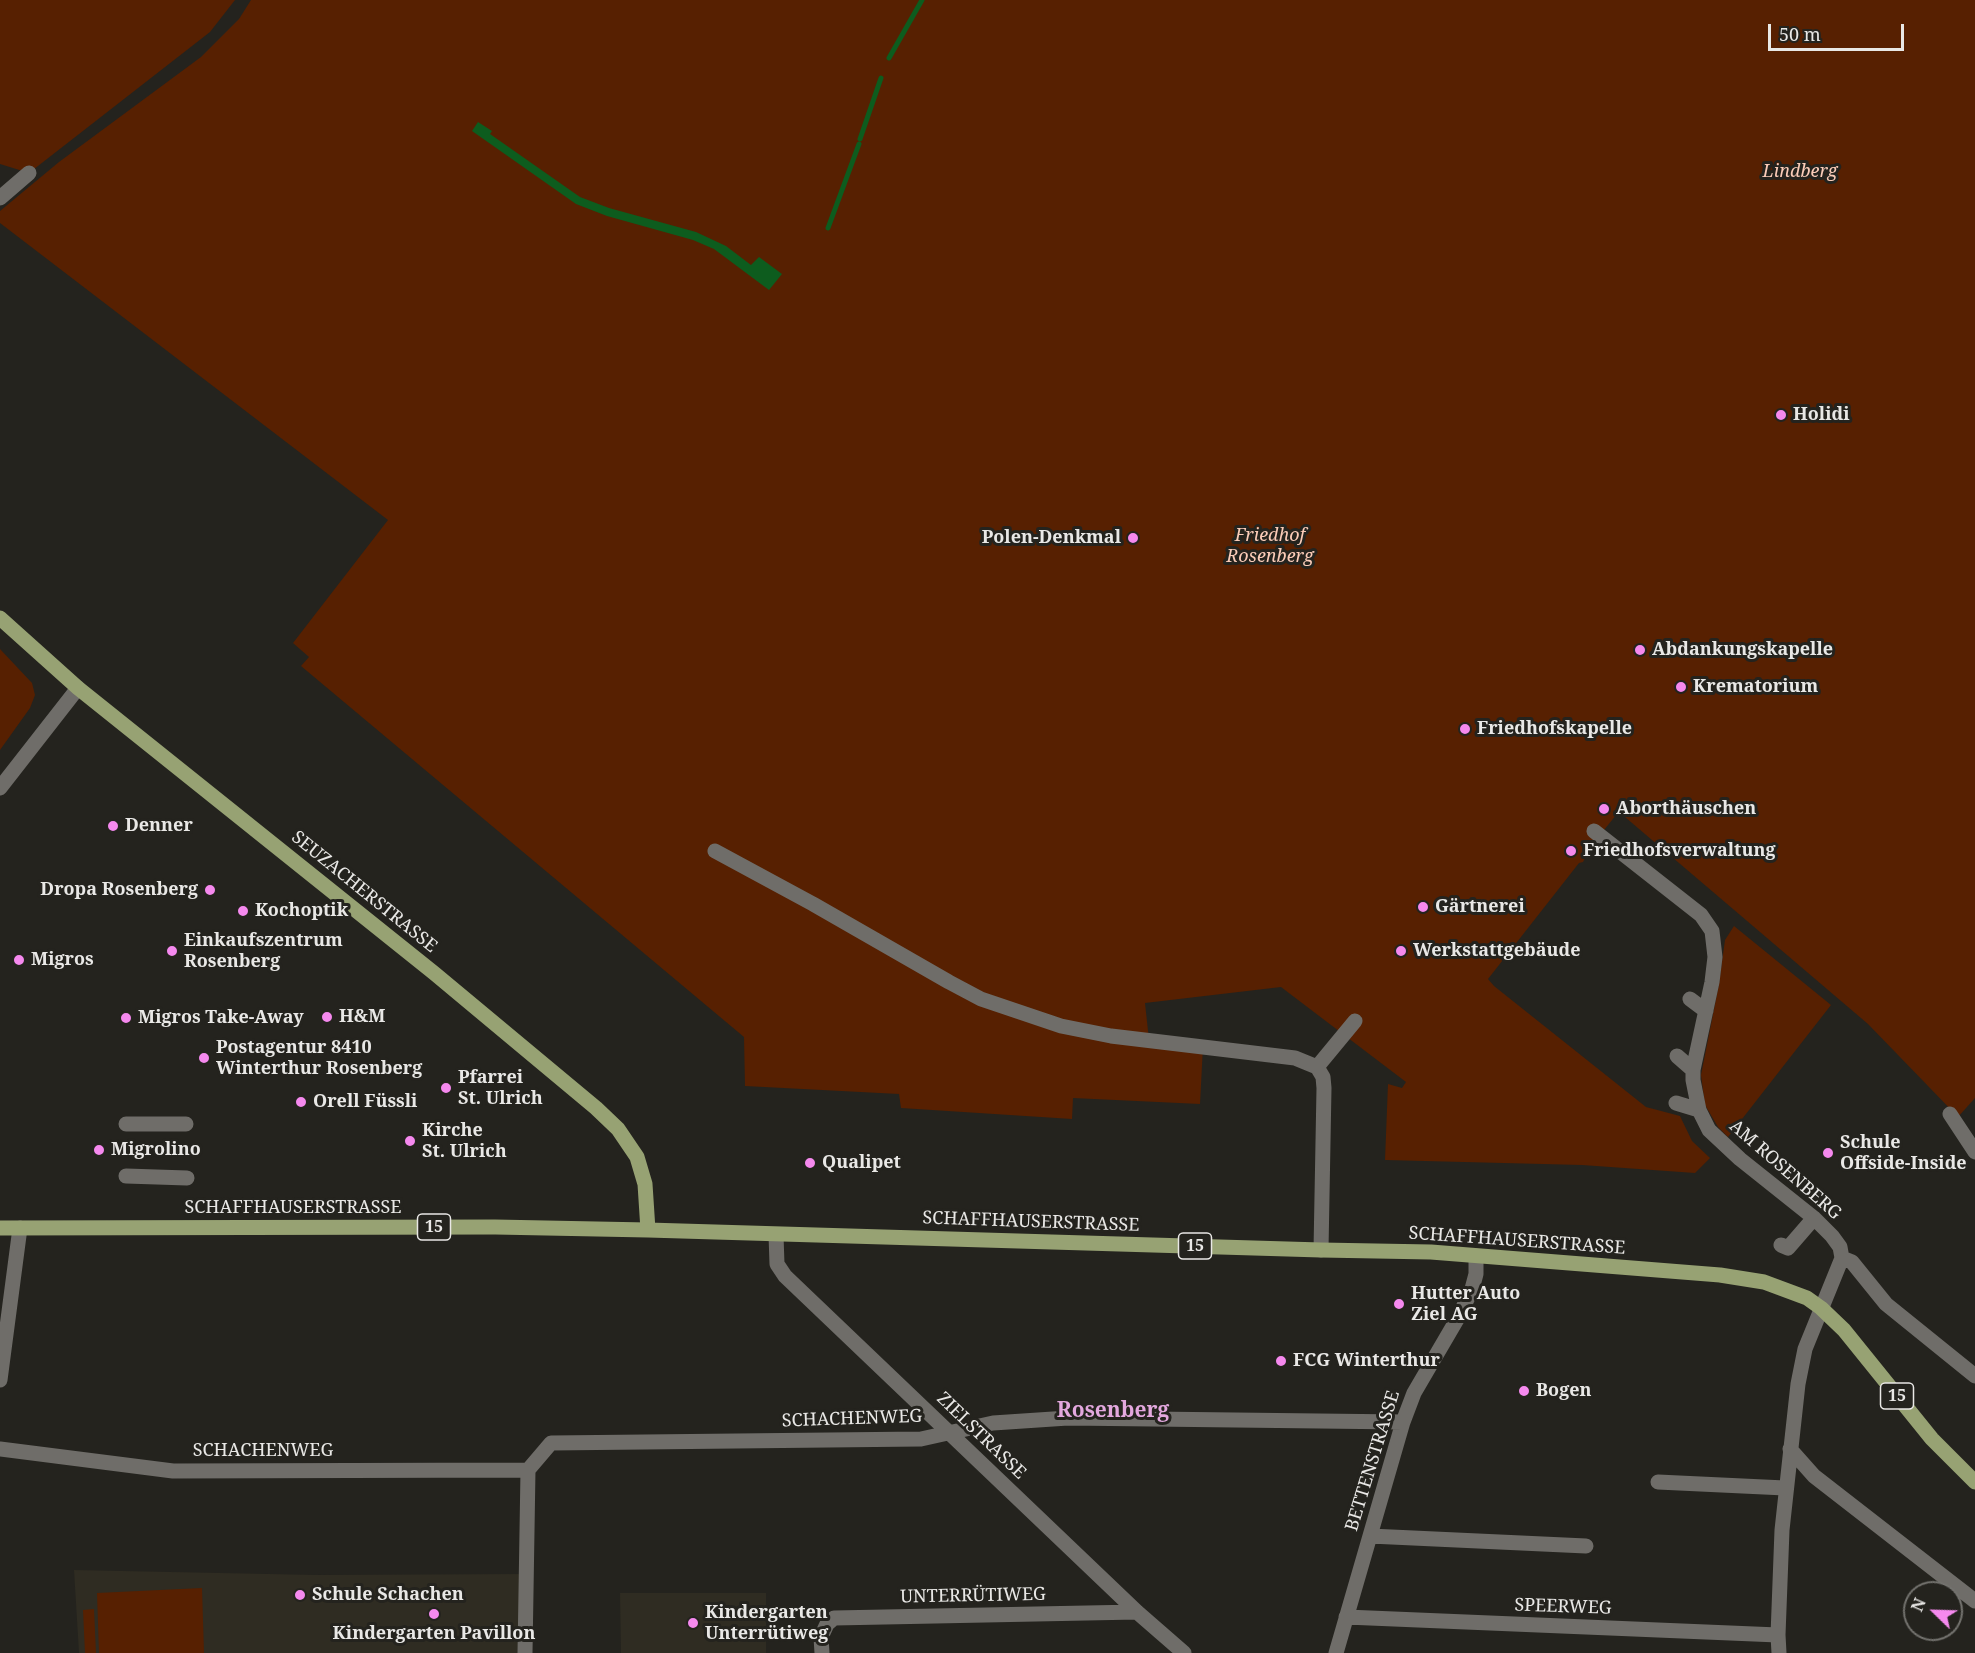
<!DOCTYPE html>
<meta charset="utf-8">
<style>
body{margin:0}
#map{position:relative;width:1975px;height:1653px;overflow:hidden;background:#24231e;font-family:"Noto Serif",serif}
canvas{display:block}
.north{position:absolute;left:1903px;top:1581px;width:60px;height:60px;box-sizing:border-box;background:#24231e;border:2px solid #73726e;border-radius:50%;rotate:293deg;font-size:16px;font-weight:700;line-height:24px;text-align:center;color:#e9e8e6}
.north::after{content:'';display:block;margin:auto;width:21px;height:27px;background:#f589ee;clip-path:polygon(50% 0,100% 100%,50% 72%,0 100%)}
.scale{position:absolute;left:1768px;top:24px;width:136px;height:27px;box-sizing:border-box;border:3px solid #e9e8e6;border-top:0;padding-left:8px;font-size:18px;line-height:21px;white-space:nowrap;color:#e9e8e6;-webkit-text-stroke:4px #24231e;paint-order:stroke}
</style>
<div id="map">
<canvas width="1975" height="1653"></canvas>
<div class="north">N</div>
<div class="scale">50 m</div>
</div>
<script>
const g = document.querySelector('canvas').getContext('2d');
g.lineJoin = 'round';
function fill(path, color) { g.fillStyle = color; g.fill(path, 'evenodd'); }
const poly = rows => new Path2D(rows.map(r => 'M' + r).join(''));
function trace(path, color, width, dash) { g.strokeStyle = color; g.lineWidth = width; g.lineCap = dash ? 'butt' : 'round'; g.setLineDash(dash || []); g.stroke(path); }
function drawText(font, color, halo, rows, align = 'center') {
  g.font = font + ' "Noto Serif",serif'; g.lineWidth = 6; g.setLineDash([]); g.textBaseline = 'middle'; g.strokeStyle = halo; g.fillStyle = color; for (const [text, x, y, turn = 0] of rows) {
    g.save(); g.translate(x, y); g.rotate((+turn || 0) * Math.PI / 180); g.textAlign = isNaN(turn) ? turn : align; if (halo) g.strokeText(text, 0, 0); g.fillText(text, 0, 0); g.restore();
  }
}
const built = poly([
 [74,1570,317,1575,526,1574,525,1653,79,1653],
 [620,1593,766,1593,766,1653,621,1653]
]);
const green = poly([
 [0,0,235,0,210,32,29,173,0,164],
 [251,0,1975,0,1975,1098,1958,1117,1868,1024,1625,817,1621,809,1591,846,1583,862,1579,863,1488,979,1494,986,1646,1107,1680,1116,1692,1141,1710,1158,1695,1173,1582,1165,1385,1160,1388,1084,1402,1088,1406,1082,1281,987,1145,1003,1149,1040,1203,1046,1200,1104,1073,1098,1072,1119,901,1108,899,1094,745,1086,744,1037,301,666,309,657,293,643,388,520,0,223,0,211,59,162,201,57,239,19],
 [0,649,32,683,35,695,30,708,0,750],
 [1734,926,1831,1005,1728,1137,1718,1127,1705,1105,1701,1075,1719,984,1725,940],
 [202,1588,204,1653,99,1653,97,1593],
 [94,1609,96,1653,85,1653,83,1610]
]);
const water = poly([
 [478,122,492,131,490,134,580,197,609,208,696,232,726,246,751,265,759,257,782,274,769,290,714,249,693,240,607,216,576,204,472,131]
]);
const stream = poly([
 [889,58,922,0],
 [860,139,881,78],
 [828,228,859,144]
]);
const minor = poly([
 [0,198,29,173],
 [0,788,78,688],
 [1594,831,1701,915,1712,931,1715,957,1712,982,1693,1070,1693,1080,1699,1110,1709,1130,1740,1159,1814,1218,1832,1236,1840,1247,1842,1258,1805,1349,1798,1384,1782,1530,1778,1635,1779,1653],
 [715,851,813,904,949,982,981,999,1061,1026,1111,1036,1295,1058,1317,1067,1323,1077,1324,1088,1321,1250],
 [1690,999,1706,1011],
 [1677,1056,1693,1070],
 [1317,1067,1355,1021],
 [1676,1103,1699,1110],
 [1950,1114,1975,1152],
 [126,1124,186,1124],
 [126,1176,187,1178],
 [776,1235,777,1264,785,1276,1137,1612,1184,1653],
 [1781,1245,1788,1248,1814,1218],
 [1842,1258,1852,1262,1886,1304,1975,1376],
 [0,1380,20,1228],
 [0,1449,173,1471,528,1470,551,1443,921,1439,993,1423,1068,1418,1403,1422],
 [1790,1449,1814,1476,1975,1601],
 [1658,1482,1785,1488],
 [1370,1536,1586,1546],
 [1346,1617,1778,1635],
 [525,1653,528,1470],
 [822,1653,821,1637,827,1624,834,1618,1137,1612],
 [1336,1653,1403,1422,1414,1393,1459,1316,1472,1289,1476,1274,1476,1256]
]);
const major = poly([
 [0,618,78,688,434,973,596,1108,618,1129,637,1157,645,1184,648,1230],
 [0,1228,495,1227,648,1230,1321,1250,1431,1252,1720,1275,1764,1282,1807,1298,1821,1308,1844,1330,1932,1439,1975,1482]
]);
const markers = [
 [1781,415,6,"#f589ee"],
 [1133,538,6,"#f589ee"],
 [1640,650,6,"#f589ee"],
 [1681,687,6,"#f589ee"],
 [1465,729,6,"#f589ee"],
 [1604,809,6,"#f589ee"],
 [113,826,6,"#f589ee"],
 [1571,851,6,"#f589ee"],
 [210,890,6,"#f589ee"],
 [1423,907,6,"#f589ee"],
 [243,911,6,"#f589ee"],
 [172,951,6,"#f589ee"],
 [1401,951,6,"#f589ee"],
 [19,960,6,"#f589ee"],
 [327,1017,6,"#f589ee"],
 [126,1018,6,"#f589ee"],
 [204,1058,6,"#f589ee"],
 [446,1088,6,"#f589ee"],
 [301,1102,6,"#f589ee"],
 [410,1141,6,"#f589ee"],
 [99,1150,6,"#f589ee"],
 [1828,1153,6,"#f589ee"],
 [810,1163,6,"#f589ee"],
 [1399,1304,6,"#f589ee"],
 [1281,1361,6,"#f589ee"],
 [1524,1391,6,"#f589ee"],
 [300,1595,6,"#f589ee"],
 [434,1614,6,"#f589ee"],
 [693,1623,6,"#f589ee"]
];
const shields = [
 [434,1227,33],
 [1195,1246,33],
 [1897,1396,33]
];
const shieldNames = [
 ["15",434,1227],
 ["15",1195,1246],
 ["15",1897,1396]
];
const parkNames = [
 ["Lindberg",1800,172],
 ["Friedhof",1270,536],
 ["Rosenberg",1270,557]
];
const poiNames = [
 ["Holidi",1793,415],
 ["Polen-Denkmal",1121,538,"right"],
 ["Abdankungskapelle",1652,650],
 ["Krematorium",1693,687],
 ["Friedhofskapelle",1477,729],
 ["Aborthäuschen",1616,809],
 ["Denner",125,826],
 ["Friedhofsverwaltung",1583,851],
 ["Dropa Rosenberg",198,890,"right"],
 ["Gärtnerei",1435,907],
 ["Kochoptik",255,911],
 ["Einkaufszentrum",184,941],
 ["Rosenberg",184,962],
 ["Werkstattgebäude",1413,951],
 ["Migros",31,960],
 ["H&M",339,1017],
 ["Migros Take-Away",138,1018],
 ["Postagentur 8410",216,1048],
 ["Winterthur Rosenberg",216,1069],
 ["Pfarrei",458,1078],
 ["St. Ulrich",458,1099],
 ["Orell Füssli",313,1102],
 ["Kirche",422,1131],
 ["St. Ulrich",422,1152],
 ["Schule",1840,1143],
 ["Offside-Inside",1840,1164],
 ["Migrolino",111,1150],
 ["Qualipet",822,1163],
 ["Hutter Auto",1411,1294],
 ["Ziel AG",1411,1315],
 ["FCG Winterthur",1293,1361],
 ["Bogen",1536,1391],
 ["Schule Schachen",312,1595],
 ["Kindergarten",705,1613],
 ["Unterrütiweg",705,1634],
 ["Kindergarten Pavillon",434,1634,"center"]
];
const streetNames = [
 ["SEUZACHERSTRASSE",364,892,39],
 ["AM ROSENBERG",1785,1170,41],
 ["SCHAFFHAUSERSTRASSE",293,1208],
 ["SCHAFFHAUSERSTRASSE",1031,1222,2],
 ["SCHAFFHAUSERSTRASSE",1517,1241,4],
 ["SCHACHENWEG",852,1419,-2],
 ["ZIELSTRASSE",981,1436,44],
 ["SCHACHENWEG",263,1451],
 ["BETTENSTRASSE",1373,1461,-73],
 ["UNTERRÜTIWEG",973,1596,-1],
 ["SPEERWEG",1563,1607,2]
];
const quarterNames = [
 ["Rosenberg",1113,1411]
];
fill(built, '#2f2c22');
fill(green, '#572001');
fill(water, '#0d5c1e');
trace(stream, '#0d5c1e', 5);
trace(minor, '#6f6d69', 15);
trace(major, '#97a273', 15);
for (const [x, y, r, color] of markers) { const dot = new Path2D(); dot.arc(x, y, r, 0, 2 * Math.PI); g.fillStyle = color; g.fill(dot); trace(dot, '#24231e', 2); }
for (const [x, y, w] of shields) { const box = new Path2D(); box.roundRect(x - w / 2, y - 13, w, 26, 4.5); g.fillStyle = '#24231e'; g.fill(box); trace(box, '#e9e8e6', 1.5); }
drawText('bold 16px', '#e9e8e6', null, shieldNames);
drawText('italic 18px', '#fbccb8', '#24231e', parkNames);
drawText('bold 18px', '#e9e8e6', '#24231e', poiNames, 'left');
drawText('18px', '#e9e8e6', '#24231e', streetNames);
drawText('bold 21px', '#e3a8de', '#24231e', quarterNames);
</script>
